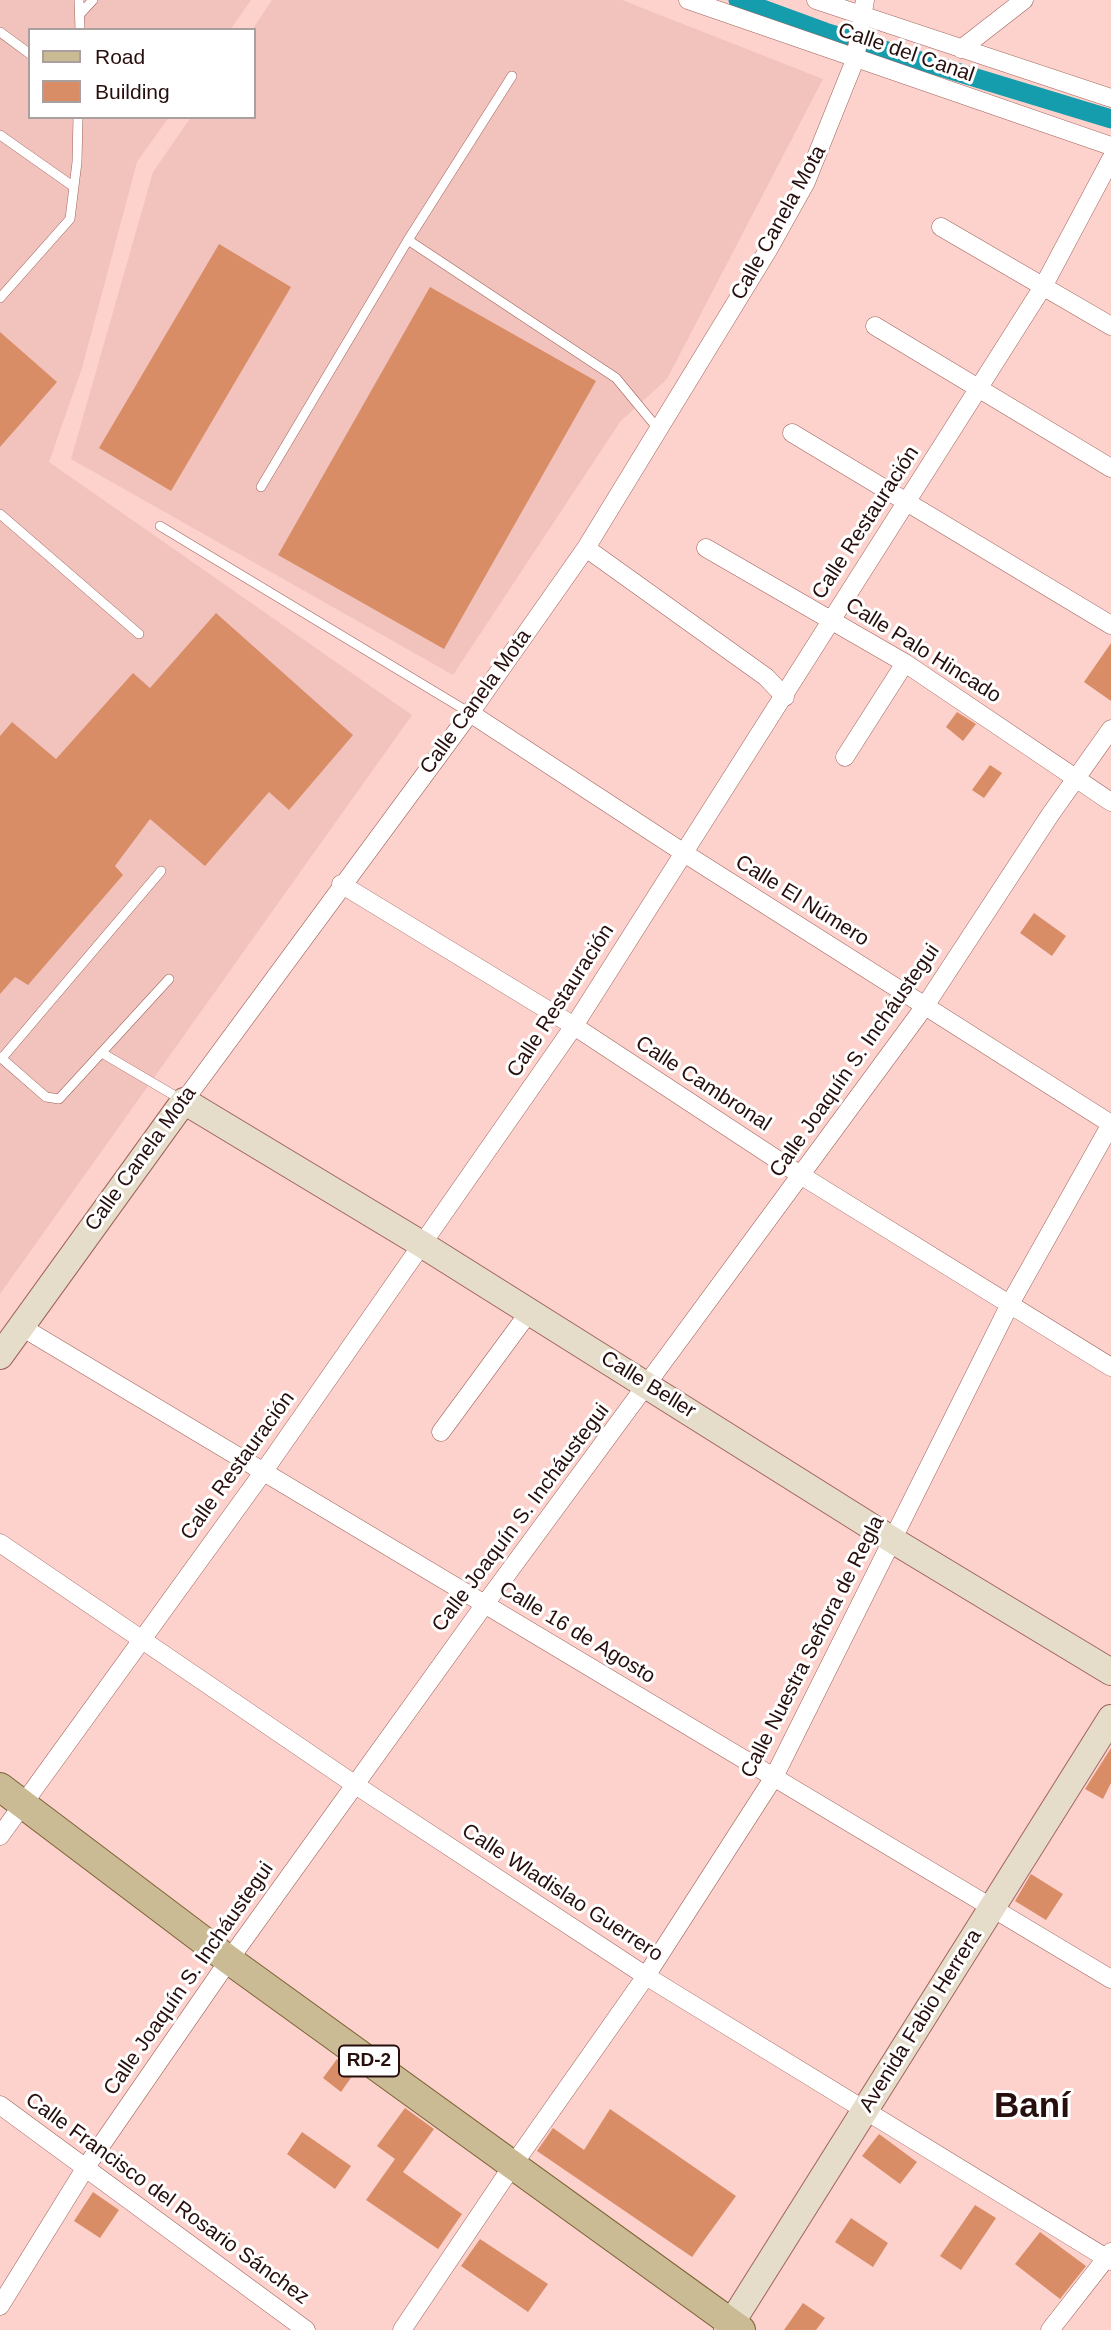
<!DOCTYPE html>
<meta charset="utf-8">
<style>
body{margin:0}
#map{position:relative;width:1111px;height:2330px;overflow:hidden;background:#fdd2cc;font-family:Arial,sans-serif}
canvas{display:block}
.legend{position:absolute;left:28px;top:28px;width:228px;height:91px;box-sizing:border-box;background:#fff;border:2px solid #a99f9e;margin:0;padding:9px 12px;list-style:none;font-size:21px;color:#270f0d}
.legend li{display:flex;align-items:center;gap:14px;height:35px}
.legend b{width:35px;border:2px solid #a99f9e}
</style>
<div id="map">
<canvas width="1111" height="2330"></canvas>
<ul class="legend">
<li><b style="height:9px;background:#cbbb94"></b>Road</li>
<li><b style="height:19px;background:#d88d67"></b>Building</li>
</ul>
</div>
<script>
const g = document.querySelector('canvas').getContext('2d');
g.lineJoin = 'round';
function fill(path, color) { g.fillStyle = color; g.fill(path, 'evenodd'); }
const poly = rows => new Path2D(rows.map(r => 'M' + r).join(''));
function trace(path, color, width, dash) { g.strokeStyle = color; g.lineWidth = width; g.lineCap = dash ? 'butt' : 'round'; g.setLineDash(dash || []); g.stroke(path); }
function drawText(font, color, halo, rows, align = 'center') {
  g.font = font + ' Arial,sans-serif'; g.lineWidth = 6; g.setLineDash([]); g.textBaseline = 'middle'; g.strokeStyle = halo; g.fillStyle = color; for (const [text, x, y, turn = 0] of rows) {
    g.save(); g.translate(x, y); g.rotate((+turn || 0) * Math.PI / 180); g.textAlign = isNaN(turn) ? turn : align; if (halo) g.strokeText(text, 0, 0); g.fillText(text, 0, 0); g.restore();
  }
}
const built = poly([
 [0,0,251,0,230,30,30,30,30,117,169,117,137,162,82,368,49,462,412,715,0,1294],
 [272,0,622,0,823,79,667,379,620,422,453,675,71,459,153,172,191,117,254,117,252,30]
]);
const canal = poly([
 [738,0,825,32,1111,119]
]);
const building = poly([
 [219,244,291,287,171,491,99,448],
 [430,287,596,381,444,649,278,555],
 [0,332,57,382,0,447],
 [216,613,353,735,289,810,269,792,205,866,150,819,115,866,123,875,28,985,15,977,0,994,0,736,12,722,56,759,133,673,150,688],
 [1111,643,1111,701,1084,682],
 [957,712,976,724,963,741,946,727],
 [990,765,1002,773,984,798,972,790],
 [1034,913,1066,936,1052,956,1020,933],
 [1111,1748,1111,1783,1103,1799,1085,1789],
 [1031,1874,1063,1894,1046,1920,1015,1901],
 [337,2059,355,2072,341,2092,323,2078],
 [405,2108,434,2129,403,2172,462,2214,438,2249,366,2200,395,2159,377,2146],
 [610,2109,736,2196,692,2257,537,2151,553,2128,584,2150],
 [302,2132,351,2166,335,2189,287,2154],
 [879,2134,917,2162,900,2184,862,2156],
 [93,2192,119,2210,100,2238,74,2221],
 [975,2205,996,2218,961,2270,940,2256],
 [851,2218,888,2243,873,2267,835,2242],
 [1040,2232,1086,2266,1060,2299,1015,2264],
 [480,2239,548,2284,528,2312,461,2266],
 [803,2303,825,2318,816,2330,784,2330]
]);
const lane = poly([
 [79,0,80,30],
 [80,14,93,0],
 [0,32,30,54],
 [0,135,74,187],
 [408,240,616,378,659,430],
 [0,298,70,219,77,162,78,117],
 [261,487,408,240,512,76],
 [0,514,139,634],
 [160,526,470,713],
 [102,1053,182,1100],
 [0,1057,46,1097,59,1099,169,979],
 [2,1058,161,871]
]);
const street = poly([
 [688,0,1111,146],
 [816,0,1111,98],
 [961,49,1024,0],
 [941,227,1111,326],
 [875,326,1111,468],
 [792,433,1111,625],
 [586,548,766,677,785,697],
 [706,548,905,663,1111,802],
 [470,713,684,853,1111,1124],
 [845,757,905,663],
 [341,884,574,1026,802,1176,1111,1367],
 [184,1101,470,713,586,548,768,250,806,182,855,60,865,0],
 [20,1326,1111,1979],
 [441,1432,530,1311],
 [0,1543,354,1784,646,1976,1111,2261],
 [0,1836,264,1471,574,1026,1044,285,1111,159],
 [0,2105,306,2330],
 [0,2306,86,2167,229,1960,485,1604,925,1006,1050,815,1111,729],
 [402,2330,513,2165,646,1976,774,1777,1011,1302,1111,1124],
 [1050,2330,1111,2252]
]);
const secondary = poly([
 [0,1356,184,1101,423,1245,894,1541,1111,1672],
 [727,2330,1111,1718]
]);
const primary = poly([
 [0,1787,229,1960,741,2330]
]);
const shields = [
 [369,2061,60]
];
const shieldNames = [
 ["RD-2",369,2061]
];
const streetNames = [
 ["Calle del Canal",906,53,19],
 ["Calle Canela Mota",779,223,-61],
 ["Calle Restauración",866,523,-57],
 ["Calle Palo Hincado",923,651,32],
 ["Calle Canela Mota",476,702,-54],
 ["Calle El Número",802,901,32],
 ["Calle Restauración",561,1001,-57],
 ["Calle Joaquín S. Incháustegui",855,1061,-55],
 ["Calle Cambronal",703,1084,33],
 ["Calle Canela Mota",141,1159,-54],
 ["Calle Beller",648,1385,32],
 ["Calle Restauración",238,1466,-54],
 ["Calle Joaquín S. Incháustegui",521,1518,-53],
 ["Calle 16 de Agosto",577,1633,31],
 ["Calle Nuestra Señora de Regla",813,1647,-63],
 ["Calle Wladislao Guerrero",562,1893,33],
 ["Calle Joaquín S. Incháustegui",189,1979,-55],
 ["Avenida Fabio Herrera",921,2021,-58],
 ["Calle Francisco del Rosario Sánchez",167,2199,36]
];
const townNames = [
 ["Baní",1032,2107]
];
fill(built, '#f2c3bd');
trace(canal, '#169dad', 19);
fill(building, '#d88d67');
trace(lane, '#9f625a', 10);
trace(street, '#9f625a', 19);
trace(secondary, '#9f625a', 28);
trace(primary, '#7b6236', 30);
trace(lane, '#fff', 9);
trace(street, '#fff', 18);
trace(secondary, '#e5ddc9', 26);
trace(primary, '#cbbb94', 28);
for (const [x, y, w] of shields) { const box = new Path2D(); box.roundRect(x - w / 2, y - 15.5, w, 31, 5); g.fillStyle = '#fff'; g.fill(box); trace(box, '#270f0d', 2); }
drawText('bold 19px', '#270f0d', null, shieldNames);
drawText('21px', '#270f0d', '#fff', streetNames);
drawText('bold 35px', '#270f0d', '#fff', townNames);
</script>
